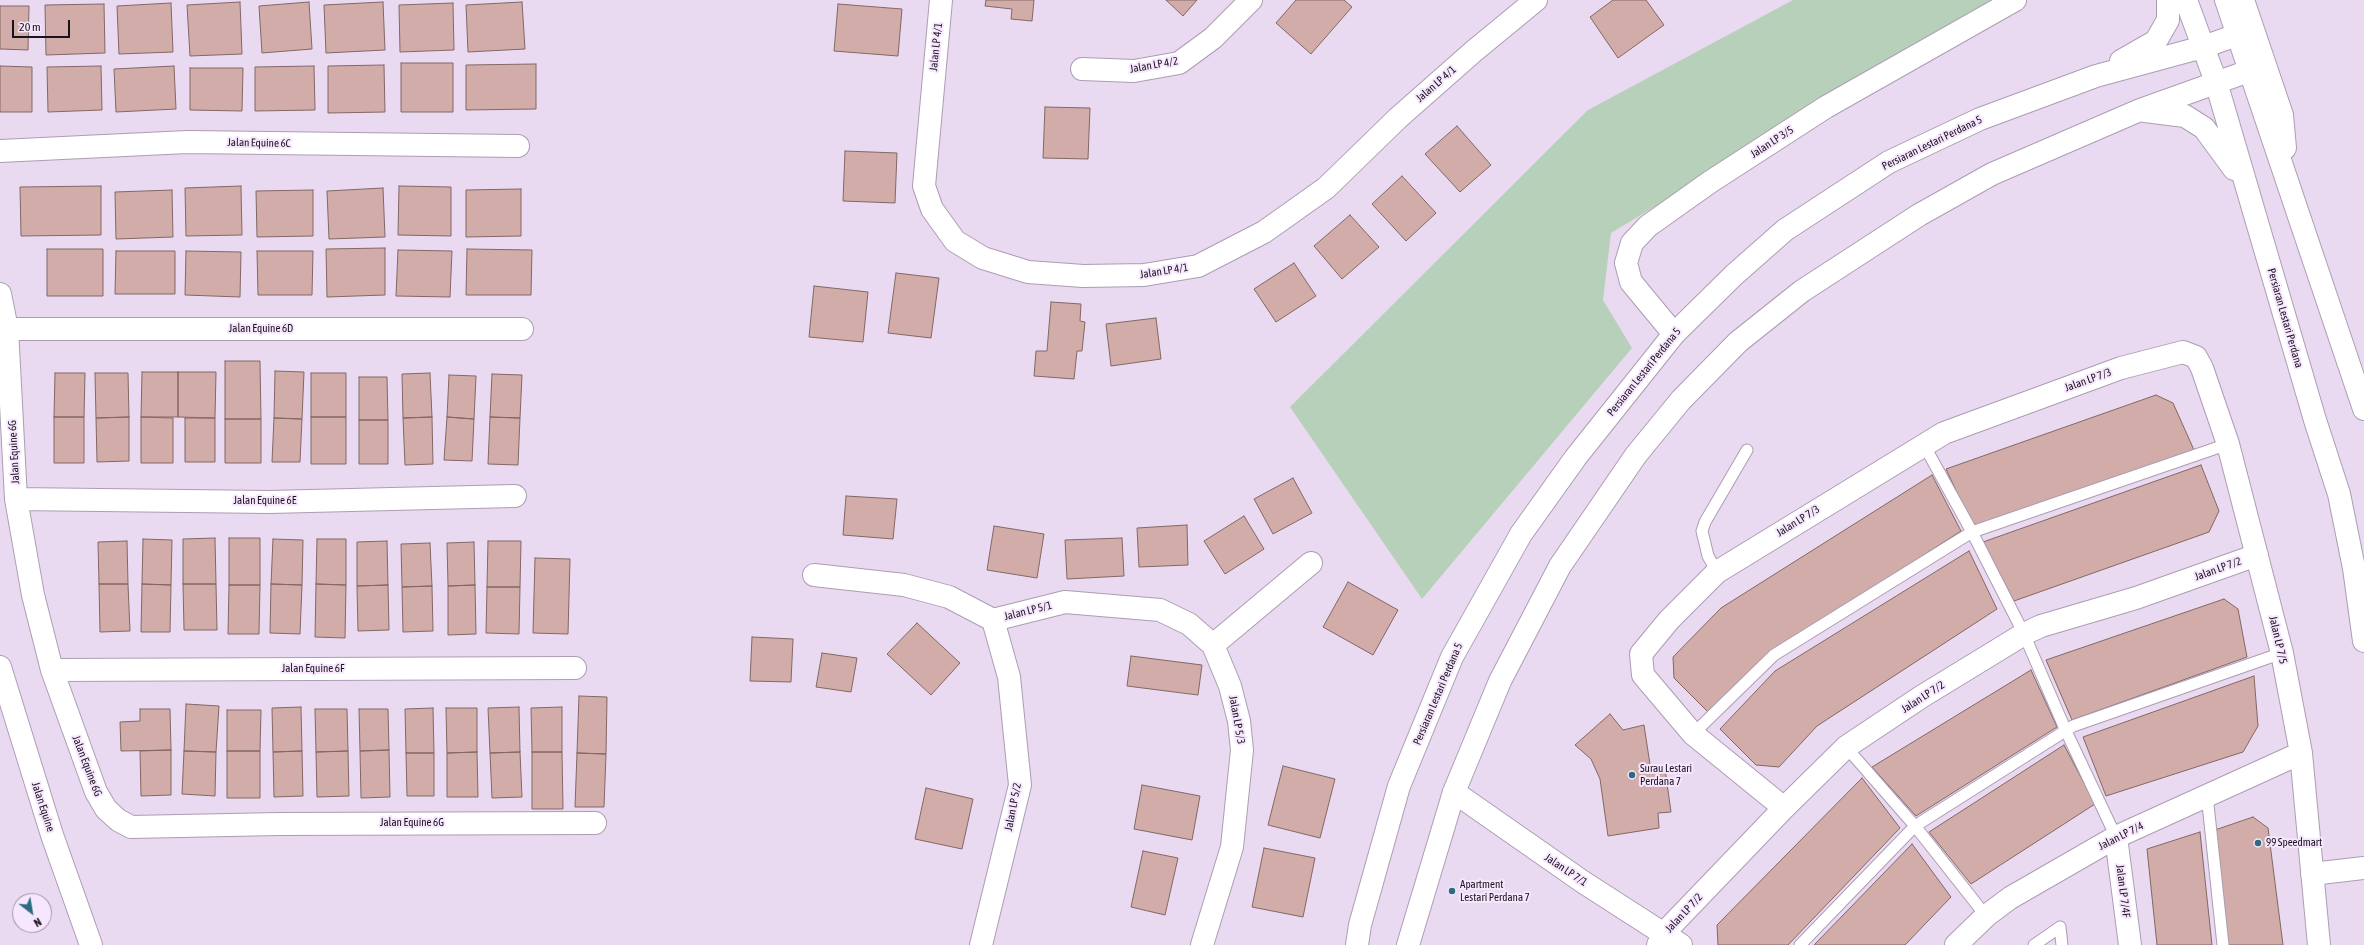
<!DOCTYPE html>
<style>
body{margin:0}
#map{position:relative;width:2364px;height:945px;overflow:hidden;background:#eadaf1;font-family:"Asap Condensed",sans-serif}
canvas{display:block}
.north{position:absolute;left:12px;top:893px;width:40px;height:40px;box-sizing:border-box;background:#f7e7fe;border:1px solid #9e92a3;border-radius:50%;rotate:149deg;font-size:11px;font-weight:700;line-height:16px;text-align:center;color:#19131b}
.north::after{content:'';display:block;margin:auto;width:14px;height:18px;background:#2c6c80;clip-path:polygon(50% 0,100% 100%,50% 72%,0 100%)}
.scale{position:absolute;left:12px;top:20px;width:58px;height:18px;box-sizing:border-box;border:2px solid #19131b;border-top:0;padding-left:5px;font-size:12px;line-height:14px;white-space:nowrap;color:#19131b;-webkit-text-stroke:3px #f7e7fe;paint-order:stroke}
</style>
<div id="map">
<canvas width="2364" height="945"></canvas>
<div class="north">N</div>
<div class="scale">20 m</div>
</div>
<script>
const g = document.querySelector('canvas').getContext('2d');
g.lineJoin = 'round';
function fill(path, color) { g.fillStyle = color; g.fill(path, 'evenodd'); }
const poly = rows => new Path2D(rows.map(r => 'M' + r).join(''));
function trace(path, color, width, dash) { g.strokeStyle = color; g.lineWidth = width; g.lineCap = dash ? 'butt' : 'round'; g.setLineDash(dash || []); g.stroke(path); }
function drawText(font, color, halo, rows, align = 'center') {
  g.font = font + ' "Asap Condensed",sans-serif'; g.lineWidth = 4; g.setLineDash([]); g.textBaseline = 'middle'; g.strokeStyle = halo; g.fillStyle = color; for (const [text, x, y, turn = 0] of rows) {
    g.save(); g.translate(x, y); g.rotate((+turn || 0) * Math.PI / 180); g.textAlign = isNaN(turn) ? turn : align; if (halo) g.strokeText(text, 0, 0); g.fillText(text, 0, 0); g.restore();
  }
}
const green = poly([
 [1793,0,1996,0,1611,233,1603,300,1632,348,1422,599,1290,407,1588,110]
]);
const building = poly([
 [986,0,1034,0,1032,21,1011,19,1012,9,985,6,986,0],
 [1166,0,1197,0,1183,16,1166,0],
 [1296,0,1344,0,1352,7,1311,54,1276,23,1296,0],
 [1613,0,1646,0,1664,25,1618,58,1590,17,1613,0],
 [240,2,242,54,190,56,187,5,240,2],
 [309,2,312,49,262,53,259,6,309,2],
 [383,2,385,50,326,53,324,5,383,2],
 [522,2,525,49,468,52,466,5,522,2],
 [171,3,173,52,119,54,117,6,171,3],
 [453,3,454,50,400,52,399,5,453,3],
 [104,4,105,53,46,55,45,5,104,4],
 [838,4,902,9,898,56,834,51,838,4],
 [0,6,29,6,28,50,0,49,0,6],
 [401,63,453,63,453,112,401,112,401,63],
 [536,64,536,109,466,110,466,65,536,64],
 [384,65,385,112,328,113,328,66,384,65],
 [0,66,32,67,32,112,0,112,0,66],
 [101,66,102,110,48,112,47,67,101,66],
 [174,66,176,109,116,112,114,69,174,66],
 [314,66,315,110,255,111,255,67,314,66],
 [190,68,243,68,242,111,190,110,190,68],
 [1045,107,1090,108,1088,159,1043,158,1045,107],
 [1457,126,1491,165,1460,192,1425,154,1457,126],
 [845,151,897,153,895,203,843,201,845,151],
 [1402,176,1436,213,1406,241,1372,204,1402,176],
 [101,186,101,235,21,236,20,187,101,186],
 [241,186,242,235,186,236,185,188,241,186],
 [399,186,451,187,451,236,398,235,399,186],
 [383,188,385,237,329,239,327,191,383,188],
 [521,189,521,236,466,237,466,190,521,189],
 [172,190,173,237,116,239,115,192,172,190],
 [313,190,313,236,257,237,256,191,313,190],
 [1350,215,1379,247,1342,279,1314,246,1350,215],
 [385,248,385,295,327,297,326,249,385,248],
 [47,249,103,249,103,296,47,296,47,249],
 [467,249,532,250,531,295,466,295,467,249],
 [398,250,452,251,450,297,396,296,398,250],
 [116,251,175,251,175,294,115,294,116,251],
 [186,251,241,252,240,297,185,295,186,251],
 [257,251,313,251,312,295,258,295,257,251],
 [1294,263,1316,296,1276,322,1254,289,1294,263],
 [896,273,939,278,931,338,888,333,896,273],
 [814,286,868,292,863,342,809,337,814,286],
 [1051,302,1081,304,1080,321,1085,322,1082,351,1077,351,1074,379,1034,376,1036,351,1047,351,1051,302],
 [1156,318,1161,359,1111,366,1106,324,1156,318],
 [225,361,260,361,261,419,225,419,225,361],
 [275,371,304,372,302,419,274,418,275,371],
 [142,372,178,372,178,417,141,417,142,372],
 [178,372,216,372,215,418,178,417,178,372],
 [55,373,85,373,84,417,54,417,55,373],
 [95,373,128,373,129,417,96,418,95,373],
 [311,373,346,373,346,417,311,417,311,373],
 [430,373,432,417,403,418,402,374,430,373],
 [492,374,522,375,520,418,490,417,492,374],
 [449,375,476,376,474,419,447,417,449,375],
 [359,377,387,377,388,420,359,420,359,377],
 [2156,395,2173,403,2194,450,1973,527,1946,469,2156,395],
 [54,417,84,417,84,463,54,463,54,417],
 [129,417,129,461,97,462,96,418,129,417],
 [141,417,173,418,173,463,141,463,141,417],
 [311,417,346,417,346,464,311,464,311,417],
 [432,417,433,464,405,465,403,418,432,417],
 [447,417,474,419,472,461,444,460,447,417],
 [490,417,520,418,518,465,488,464,490,417],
 [185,418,215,418,215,462,185,462,185,418],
 [274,418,302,419,300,462,272,462,274,418],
 [225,419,261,419,261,463,225,463,225,419],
 [359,420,388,420,388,464,359,464,359,420],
 [2201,465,2219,511,2209,532,2014,601,1983,542,2201,465],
 [1932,475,1961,531,1764,658,1711,715,1674,678,1673,657,1721,608,1932,475],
 [1293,478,1312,513,1273,534,1254,499,1293,478],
 [846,496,897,499,893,539,843,535,846,496],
 [1244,516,1264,549,1225,574,1204,541,1244,516],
 [1187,525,1188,565,1139,567,1137,528,1187,525],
 [994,526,1044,534,1037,578,987,570,994,526],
 [215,538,216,584,183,584,183,539,215,538],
 [229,538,260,538,260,585,229,585,229,538],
 [1122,538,1124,576,1067,579,1065,540,1122,538],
 [143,539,172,540,171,585,142,584,143,539],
 [273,539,303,540,302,585,271,584,273,539],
 [317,539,346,539,346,585,316,584,317,539],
 [127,541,128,584,99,584,98,542,127,541],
 [387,541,388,585,357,586,357,542,387,541],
 [488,541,521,541,520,587,487,587,488,541],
 [474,542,475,585,448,586,447,543,474,542],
 [430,543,432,586,402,587,401,544,430,543],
 [1969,551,1997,609,1817,726,1779,767,1756,765,1720,729,1775,671,1969,551],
 [535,558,570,559,568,634,533,633,535,558],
 [1348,582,1398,610,1373,655,1323,627,1348,582],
 [99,584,128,584,130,631,100,632,99,584],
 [142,584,171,585,170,632,141,632,142,584],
 [183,584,216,584,217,630,184,630,183,584],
 [271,584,302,585,300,634,270,633,271,584],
 [316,584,346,585,345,638,315,637,316,584],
 [229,585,260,585,259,634,228,634,229,585],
 [388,585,389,630,358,631,357,586,388,585],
 [475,585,476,634,448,635,448,586,475,585],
 [432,586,433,631,403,632,402,587,432,586],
 [487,587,520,587,519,634,486,633,487,587],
 [2224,599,2238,609,2247,657,2072,720,2046,660,2224,599],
 [917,623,960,663,931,695,887,654,917,623],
 [752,637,793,639,791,682,750,681,752,637],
 [822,653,857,658,851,692,816,687,822,653],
 [1131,656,1202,665,1198,695,1127,686,1131,656],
 [2031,670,2057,727,1916,816,1872,767,2031,670],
 [2254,676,2258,726,2243,752,2106,796,2083,737,2254,676],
 [579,696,607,697,606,754,577,753,579,696],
 [186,704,219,706,216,752,184,751,186,704],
 [301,707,302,751,273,752,272,708,301,707],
 [519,707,520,752,490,753,488,708,519,707],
 [562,707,562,752,532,752,531,708,562,707],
 [433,708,434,753,406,753,405,709,433,708],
 [446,708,477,708,477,752,447,753,446,708],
 [140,709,170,709,171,750,121,751,120,722,140,721,140,709],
 [315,709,347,709,348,751,316,752,315,709],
 [359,709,388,709,389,750,360,751,359,709],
 [227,710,261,710,260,751,227,751,227,710],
 [1610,714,1623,730,1644,725,1651,771,1665,769,1671,812,1658,813,1659,828,1608,836,1600,779,1591,759,1575,745,1610,714],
 [2064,745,2095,804,1971,884,1929,832,2064,745],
 [171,750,171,795,141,796,140,751,171,750],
 [389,750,390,797,361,798,360,751,389,750],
 [184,751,216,752,215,796,182,794,184,751],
 [227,751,260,751,260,798,227,798,227,751],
 [302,751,303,796,274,797,273,752,302,751],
 [348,751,349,796,317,797,316,752,348,751],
 [477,752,478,797,447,797,447,753,477,752],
 [520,752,522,797,492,798,490,753,520,752],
 [532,752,562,752,563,809,532,809,532,752],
 [406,753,434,753,434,796,407,796,406,753],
 [577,753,606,754,604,807,575,807,577,753],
 [1283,766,1335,779,1320,838,1268,825,1283,766],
 [1862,778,1900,828,1788,945,1718,945,1717,925,1862,778],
 [1142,785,1200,796,1192,840,1134,829,1142,785],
 [926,788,973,799,962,849,915,839,926,788],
 [2253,817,2268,828,2283,945,2228,945,2215,830,2253,817],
 [2200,832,2212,945,2157,945,2147,849,2200,832],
 [1912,844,1951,897,1905,945,1814,945,1912,844],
 [1264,848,1315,858,1303,917,1252,907,1264,848],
 [1143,851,1178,858,1165,915,1131,907,1143,851]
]);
const lane = poly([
 [1924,445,1972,532,2024,634,2066,731,2116,837],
 [1717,572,1708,556,1702,531,1705,522,1747,450],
 [1693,734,1774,655,1972,532,2228,444],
 [1846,747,1915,826,1986,916],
 [2207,795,2223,945],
 [1800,945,1915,826,2073,726,2282,653],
 [2034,945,2060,927,2062,945]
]);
const street = poly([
 [941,0,924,186,932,209,955,241,983,258,1028,272,1083,276,1144,275,1198,266,1264,232,1326,188,1398,118,1474,51,1536,0],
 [1082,69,1134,71,1179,63,1213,38,1251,0],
 [0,151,187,142,518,146],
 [0,294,7,329,16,499,33,595,52,670,96,792,106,809,118,820,131,827,279,824,595,823],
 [0,329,522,329],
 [1674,334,1631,282,1626,263,1632,243,1648,226,1710,182,1826,107,2015,0],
 [16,499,269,502,515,496],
 [814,575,904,585,949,597,993,620,1065,602,1160,610,1189,624,1213,645],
 [0,667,52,835,91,945],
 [52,670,575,668],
 [1454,792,1583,882,1681,945],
 [1784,808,1693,734,1643,675,1641,654,1669,620,1717,572,1944,433,2121,368,2183,352,2196,357,2202,368,2228,444,2282,653,2301,753,2319,945],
 [2116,837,2130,945],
 [2312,874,2364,868],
 [981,945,1020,785,1009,677,993,620],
 [1202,945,1232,847,1242,750,1239,721,1230,686,1213,645,1311,563],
 [1658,945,1664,933,1784,808,1846,747,1921,697,2024,634,2041,626,2136,598,2257,555],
 [1956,945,1986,916,2010,898,2116,837,2301,753]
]);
const secondary = poly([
 [2186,0,2216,82,2315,420,2339,494,2354,568,2364,641],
 [2226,0,2364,409],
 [2243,0,2282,115,2285,148],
 [2121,61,2156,41,2168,20,2168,0],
 [2145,111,2185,116,2204,128,2234,169],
 [1357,945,1360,925,1399,786,1452,657,1521,534,1576,457,1674,334,1734,275,1785,230,1889,162,1980,119,2096,76,2203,47,2237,35],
 [1408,945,1454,792,1500,681,1560,566,1636,455,1681,400,1738,342,1802,291,1919,215,1992,174,2140,110,2249,71]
]);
const markers = [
 [1632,775,4,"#2c6c80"],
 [2258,843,4,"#2c6c80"],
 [1452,891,4,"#2c6c80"]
];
const streetNames = [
 ["Jalan LP 4/1",936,47,-84],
 ["Jalan LP 4/2",1154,65,-10],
 ["Jalan LP 4/1",1436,84,-41],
 ["Jalan LP 3/5",1772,142,-33],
 ["Jalan Equine 6C",259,143,1],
 ["Persiaran Lestari Perdana 5",1932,143,-26],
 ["Jalan LP 4/1",1164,271,-9],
 ["Persiaran Lestari Perdana",2285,318,74],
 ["Jalan Equine 6D",261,329],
 ["Persiaran Lestari Perdana 5",1644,372,-51],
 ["Jalan LP 7/3",2088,380,-20],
 ["Jalan Equine 6G",14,452,-93],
 ["Jalan Equine 6E",265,501],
 ["Jalan LP 7/3",1798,521,-32],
 ["Jalan LP 7/2",2218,569,-20],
 ["Jalan LP 5/1",1028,611,-14],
 ["Jalan LP 7/5",2278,640,77],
 ["Jalan Equine 6F",313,669],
 ["Persiaran Lestari Perdana 5",1438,694,-67],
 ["Jalan LP 7/2",1923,697,-33],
 ["Jalan LP 5/3",1237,720,80],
 ["Jalan Equine 6G",87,766,69],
 ["Jalan Equine",43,807,72],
 ["Jalan LP 5/2",1013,807,-79],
 ["Jalan Equine 6G",412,823],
 ["Jalan LP 7/4",2121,836,-27],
 ["Jalan LP 7/1",1566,870,34],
 ["Jalan LP 7/4F",2123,891,83],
 ["Jalan LP 7/2",1684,913,-47]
];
const poiNames = [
 ["Surau Lestari",1640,769],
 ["Perdana 7",1640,782],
 ["99 Speedmart",2266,843],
 ["Apartment",1460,885],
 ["Lestari Perdana 7",1460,898]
];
fill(green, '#b7d0b9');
fill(building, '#d2aca8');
trace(building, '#826764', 1);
trace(lane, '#ac9db3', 13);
trace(street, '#ac9db3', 24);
trace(secondary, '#ac9db3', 24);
trace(lane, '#fff', 11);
trace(street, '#fff', 22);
trace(secondary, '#fff', 22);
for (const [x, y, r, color] of markers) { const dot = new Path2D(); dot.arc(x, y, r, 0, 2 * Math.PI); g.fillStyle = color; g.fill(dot); trace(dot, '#f7e7fe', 1.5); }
drawText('11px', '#19131b', '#f7e7fe', streetNames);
drawText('11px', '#19131b', '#f7e7fe', poiNames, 'left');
</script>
